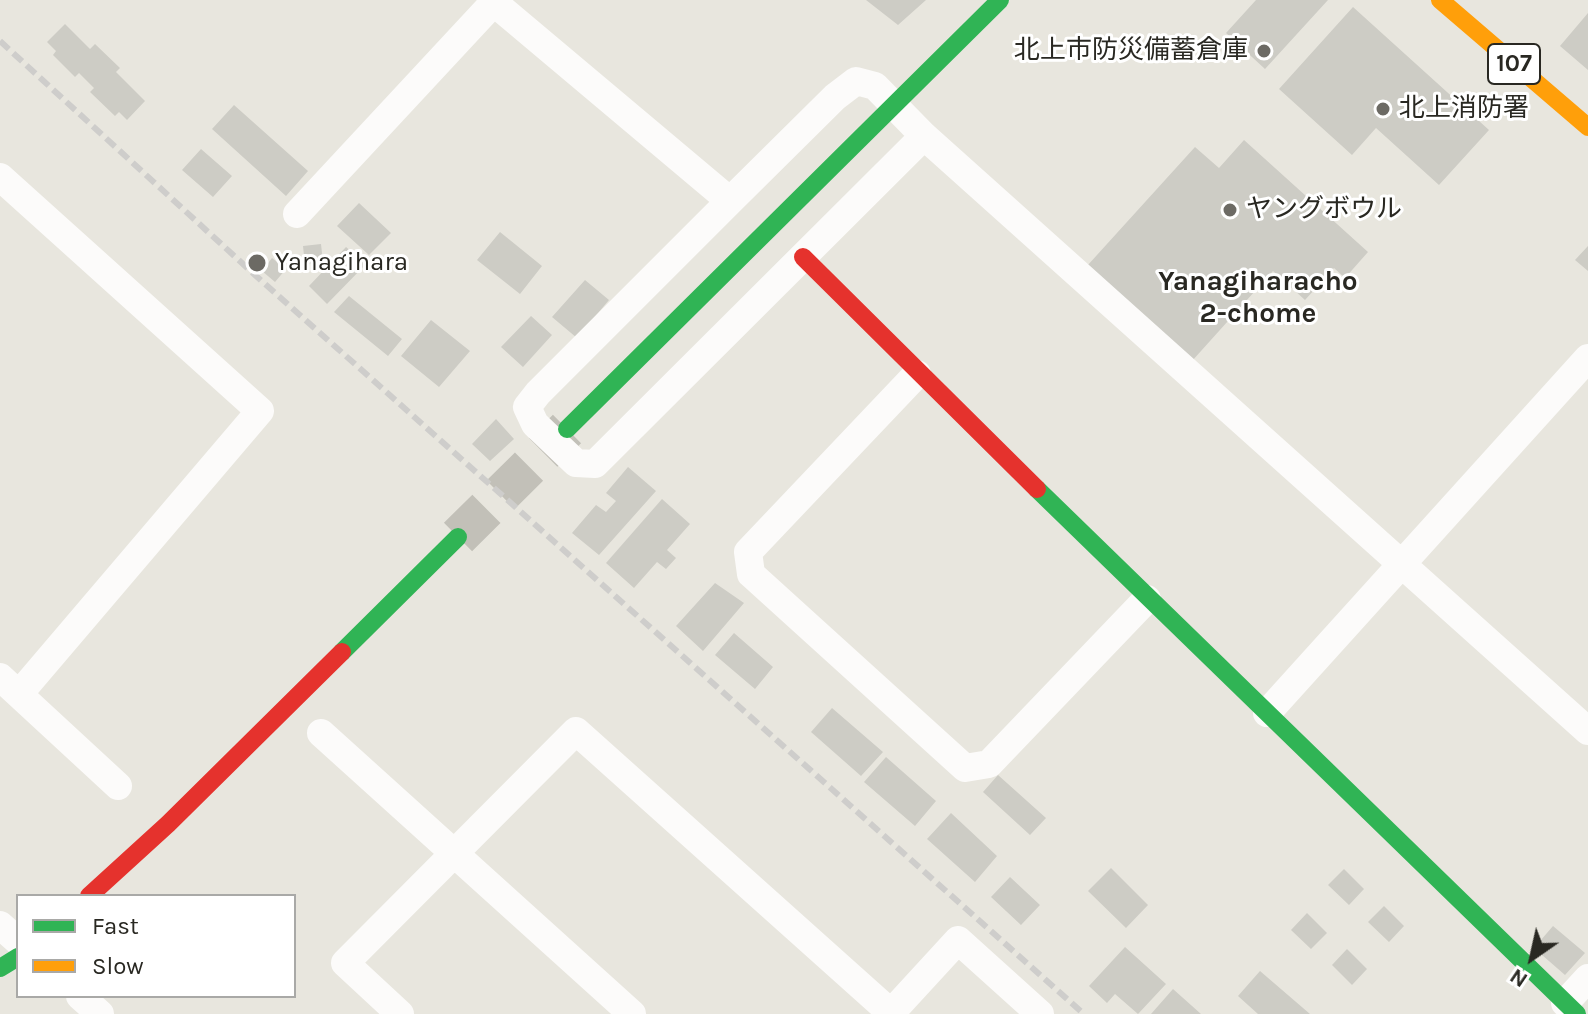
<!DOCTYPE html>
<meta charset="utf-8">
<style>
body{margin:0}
#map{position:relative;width:1588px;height:1014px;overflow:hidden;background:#e8e6de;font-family:Karla,sans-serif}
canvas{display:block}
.legend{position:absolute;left:16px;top:894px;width:280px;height:104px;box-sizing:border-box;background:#fff;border:2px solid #a9a9a7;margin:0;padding:10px 14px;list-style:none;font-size:24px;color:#292822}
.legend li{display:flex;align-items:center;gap:16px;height:40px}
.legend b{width:40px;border:2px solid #a9a9a7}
.north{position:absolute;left:1492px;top:918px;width:80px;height:80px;-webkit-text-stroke:6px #fff;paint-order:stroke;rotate:214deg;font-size:22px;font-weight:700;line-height:32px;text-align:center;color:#292822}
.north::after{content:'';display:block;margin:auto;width:28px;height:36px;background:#292822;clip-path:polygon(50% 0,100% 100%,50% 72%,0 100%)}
</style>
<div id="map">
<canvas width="1588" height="1014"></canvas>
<ul class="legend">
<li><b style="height:10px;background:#30b455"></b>Fast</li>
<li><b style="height:10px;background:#ff9f0a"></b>Slow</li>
</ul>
<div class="north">N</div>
</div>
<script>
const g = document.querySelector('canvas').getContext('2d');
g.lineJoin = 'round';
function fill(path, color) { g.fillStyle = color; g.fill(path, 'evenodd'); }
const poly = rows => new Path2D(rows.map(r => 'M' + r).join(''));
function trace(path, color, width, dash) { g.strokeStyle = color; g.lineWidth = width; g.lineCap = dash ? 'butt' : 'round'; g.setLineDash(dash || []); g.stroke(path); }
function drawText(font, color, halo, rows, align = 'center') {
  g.font = font + ' Karla,"Noto Sans JP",sans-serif'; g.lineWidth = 6; g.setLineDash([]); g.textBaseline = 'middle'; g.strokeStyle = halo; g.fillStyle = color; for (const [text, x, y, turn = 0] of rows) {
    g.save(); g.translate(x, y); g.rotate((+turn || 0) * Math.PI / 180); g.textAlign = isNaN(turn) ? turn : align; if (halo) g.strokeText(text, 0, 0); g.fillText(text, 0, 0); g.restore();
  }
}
const building = poly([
 [866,0,926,0,898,25],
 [1256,0,1328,0,1265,69,1226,33],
 [1353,7,1489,130,1439,185,1376,128,1352,155,1279,89],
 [1588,13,1588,70,1560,46],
 [65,24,90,49,95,44,120,68,116,72,145,101,127,120,119,112,115,116,90,92,94,88,79,73,75,77,53,55,56,51,47,42],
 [234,105,308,171,286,196,212,129],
 [1244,140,1368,252,1345,278,1334,268,1305,300,1273,271,1192,361,1087,266,1195,147,1219,168],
 [201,149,232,176,213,197,182,170],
 [359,203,391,233,369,255,337,226],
 [500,232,542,266,520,294,477,260],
 [321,244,323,262,305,265,303,246],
 [1588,246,1588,271,1575,260],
 [346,247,366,264,327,304,309,286],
 [272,258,286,269,275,282,262,271],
 [585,280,609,300,577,338,552,317],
 [349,296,402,339,388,356,334,312],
 [531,316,552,335,523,367,501,347],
 [431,320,470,351,439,387,401,356],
 [496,419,514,439,490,461,472,444],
 [628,467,656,491,599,555,572,533,596,505,606,512,616,501,606,493],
 [662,499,690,524,667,550,676,558,666,569,657,562,634,588,606,563],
 [715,583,744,603,703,651,676,626],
 [734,633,773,667,755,689,715,655],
 [832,708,883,752,861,776,811,732],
 [886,757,936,801,915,826,864,782],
 [998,775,1046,818,1030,835,983,792],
 [951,813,997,856,975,882,927,839],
 [1111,868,1148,905,1126,928,1088,891],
 [1344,869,1364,889,1349,905,1328,885],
 [1010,877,1040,905,1021,925,991,897],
 [1384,906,1404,926,1389,942,1368,922],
 [1307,913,1327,933,1311,949,1291,930],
 [1553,926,1585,953,1565,975,1534,948],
 [1125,947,1166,984,1138,1014,1115,994,1107,1003,1089,986],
 [1347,949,1367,969,1352,985,1332,965],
 [1260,971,1310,1014,1258,1014,1238,996],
 [1173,989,1201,1014,1151,1014]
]);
const secondaryTunnel = poly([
 [458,537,567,429]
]);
const street = poly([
 [491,0,730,201],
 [924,136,595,464,576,463,535,424,527,407,538,393,730,201,835,97,856,81,875,86,924,136,1588,731],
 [0,177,260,411,19,694],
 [297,214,496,0],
 [917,374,748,552,751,574,965,768,989,764,1147,599],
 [0,677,118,786],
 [1267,713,1588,358],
 [321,733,632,1014],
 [0,925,18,941],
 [80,996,100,1014],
 [1565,1003,1588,978],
 [400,1014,345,963,576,731,891,1013],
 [890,1014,958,940,1040,1014]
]);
const fast = poly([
 [567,429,1000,0],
 [1037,489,1577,1014],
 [342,652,458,537],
 [0,968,18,957]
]);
const slow = poly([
 [1440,0,1588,127]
]);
const jam = poly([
 [803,257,1037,489],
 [89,896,168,824,342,652]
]);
const rail = poly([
 [0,41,255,275,1084,1014]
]);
const markers = [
 [1264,51,8,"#6c6a64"],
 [1383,109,8,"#6c6a64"],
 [1230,210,8,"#6c6a64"],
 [257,263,10,"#6c6a64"]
];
const shields = [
 [1514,64,52]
];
const shieldNames = [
 ["107",1514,64]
];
const poiNames = [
 ["北上市防災備蓄倉庫",1248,51,"right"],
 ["北上消防署",1399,109],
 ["ヤングボウル",1246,210],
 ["Yanagihara",275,263]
];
const neighbourhoodNames = [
 ["Yanagiharacho",1258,282],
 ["2-chome",1258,314]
];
fill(building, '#cdccc5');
trace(secondaryTunnel, '#c2c0b8', 40, [40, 20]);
trace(street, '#fcfbfa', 28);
trace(fast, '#30b455', 18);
trace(slow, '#ff9f0a', 18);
trace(jam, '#e5322d', 18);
trace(rail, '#cecdcb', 6, [12, 6]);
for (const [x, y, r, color] of markers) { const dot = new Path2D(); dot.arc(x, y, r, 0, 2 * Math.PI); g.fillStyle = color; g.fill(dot); trace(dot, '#fff', 3); }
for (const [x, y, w] of shields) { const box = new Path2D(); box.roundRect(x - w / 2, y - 20, w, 40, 6); g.fillStyle = '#fff'; g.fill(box); trace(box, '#292822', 2); }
drawText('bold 24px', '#292822', null, shieldNames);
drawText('26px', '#292822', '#fff', poiNames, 'left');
drawText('bold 28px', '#292822', '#fff', neighbourhoodNames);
</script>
